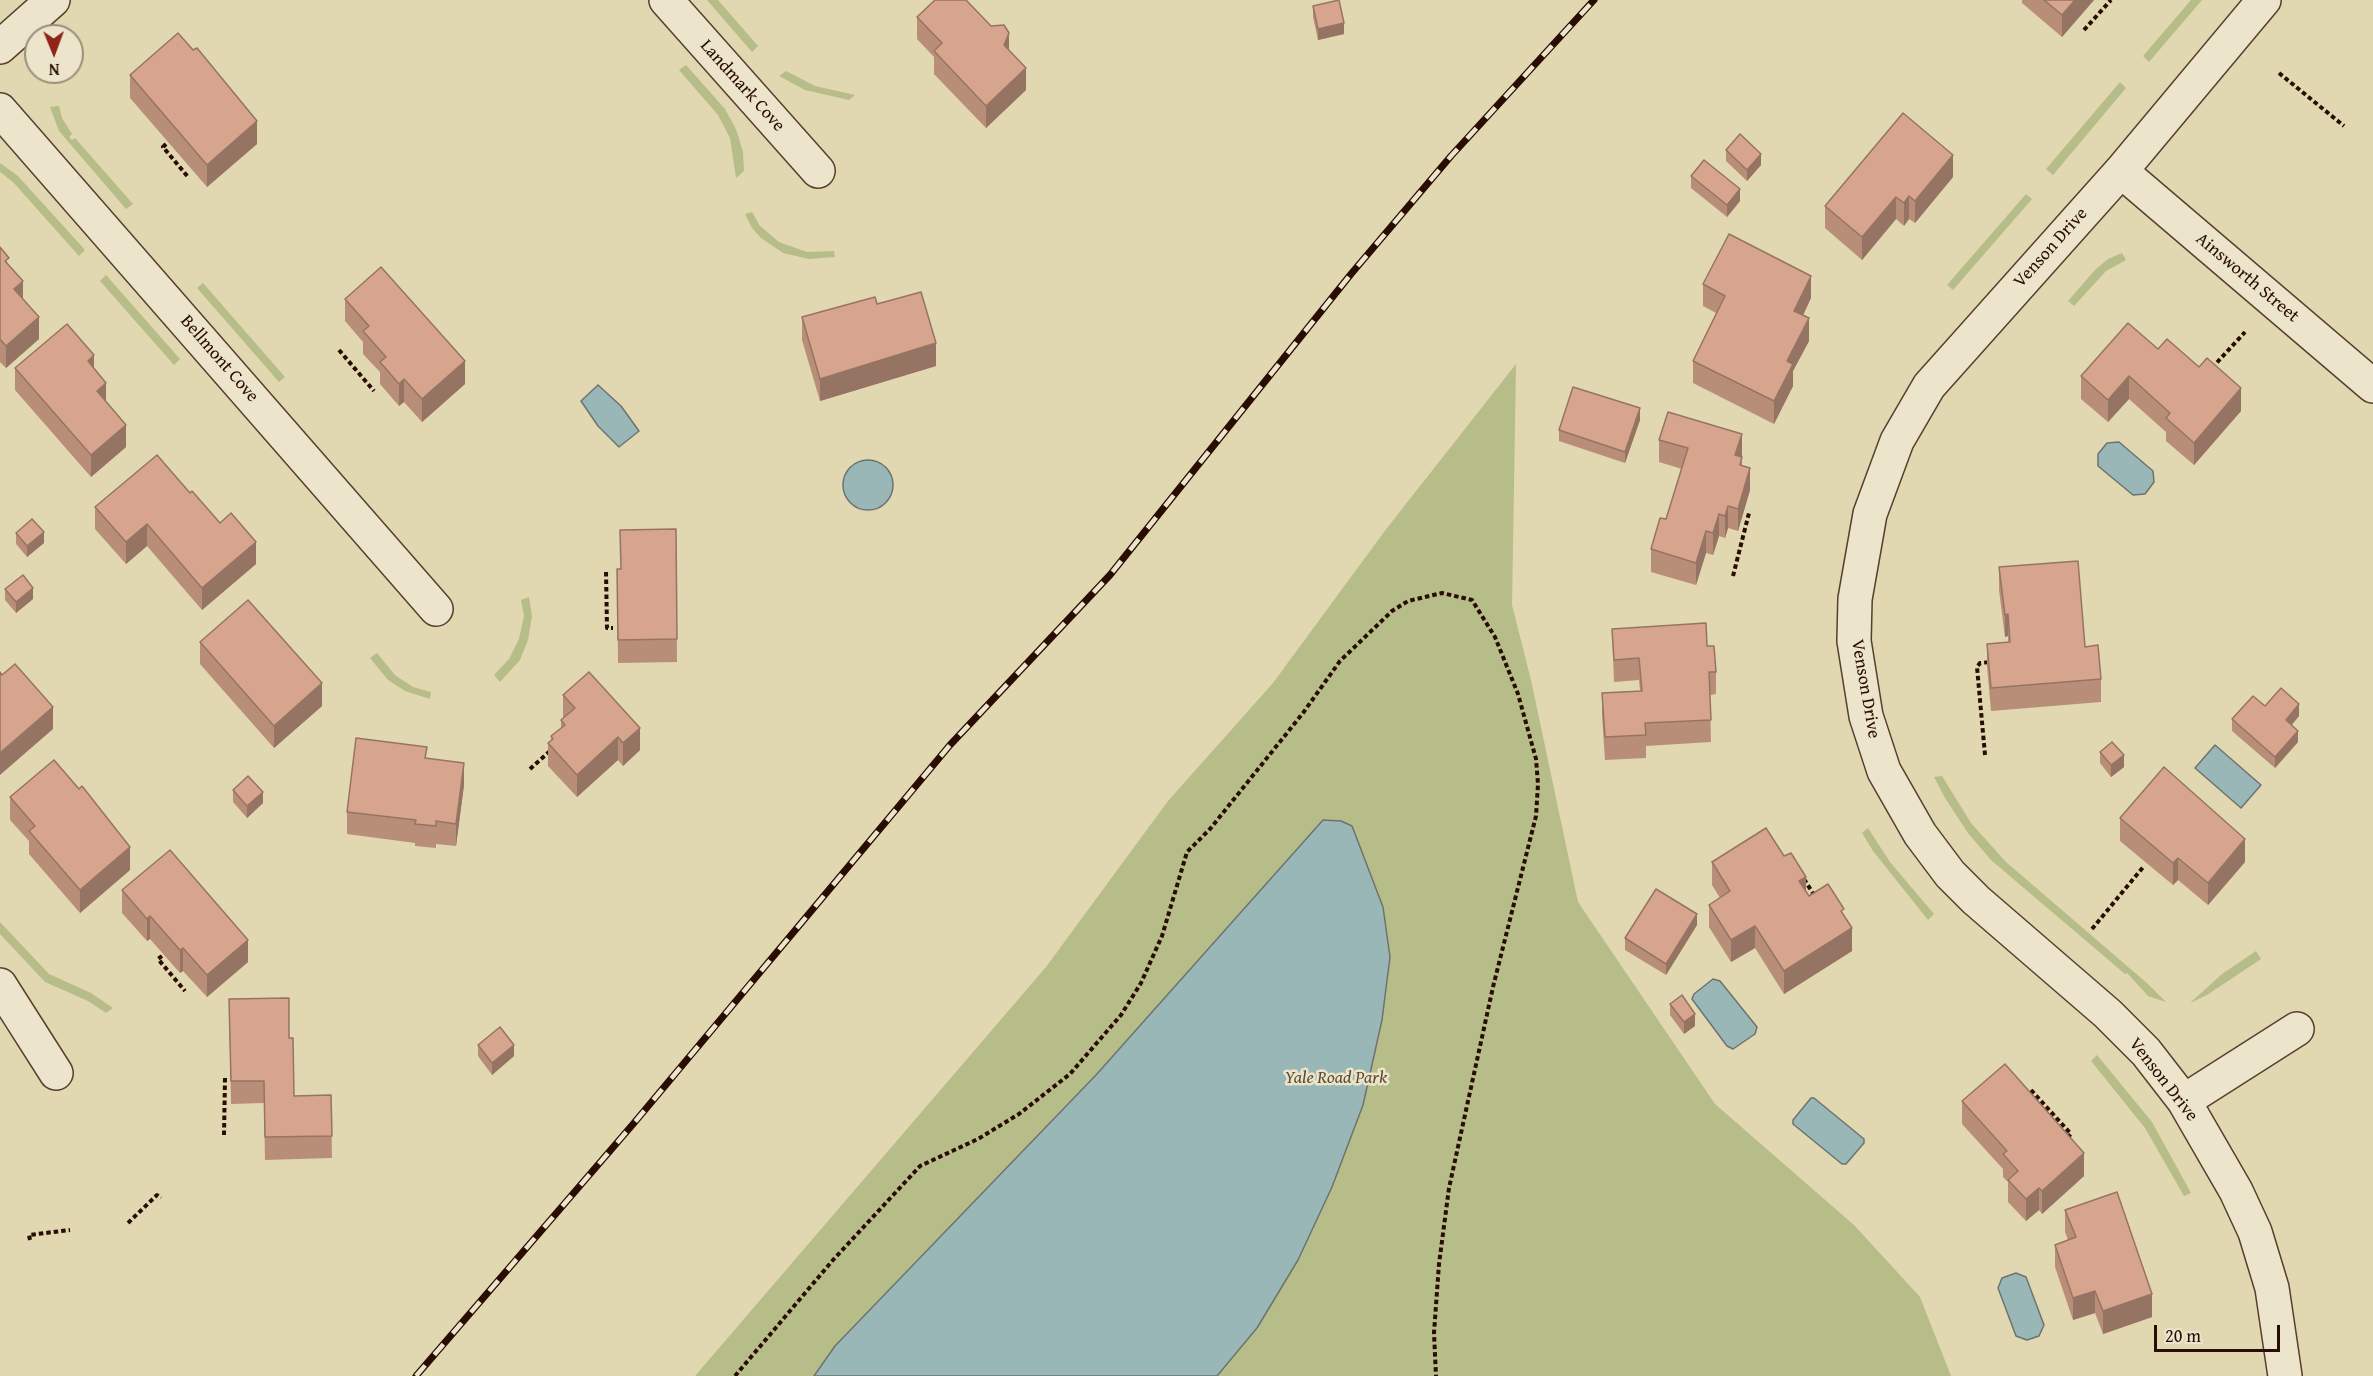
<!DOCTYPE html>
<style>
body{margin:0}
#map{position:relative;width:2373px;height:1376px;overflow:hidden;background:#e1d7b0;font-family:"Gentium Book Plus",serif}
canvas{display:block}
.north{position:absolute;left:24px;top:24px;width:60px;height:60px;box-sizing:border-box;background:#ece5cc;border:2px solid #9e8e7b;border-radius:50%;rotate:179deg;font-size:16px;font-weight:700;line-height:24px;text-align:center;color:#290c02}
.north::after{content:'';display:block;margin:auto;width:21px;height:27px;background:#8f2418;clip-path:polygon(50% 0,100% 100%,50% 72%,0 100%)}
.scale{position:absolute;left:2154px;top:1325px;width:126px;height:27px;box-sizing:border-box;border:3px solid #290c02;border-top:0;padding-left:8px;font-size:18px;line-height:21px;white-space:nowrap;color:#290c02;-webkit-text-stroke:4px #ece5cc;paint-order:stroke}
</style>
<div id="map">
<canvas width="2373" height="1376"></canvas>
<div class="north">N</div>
<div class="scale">20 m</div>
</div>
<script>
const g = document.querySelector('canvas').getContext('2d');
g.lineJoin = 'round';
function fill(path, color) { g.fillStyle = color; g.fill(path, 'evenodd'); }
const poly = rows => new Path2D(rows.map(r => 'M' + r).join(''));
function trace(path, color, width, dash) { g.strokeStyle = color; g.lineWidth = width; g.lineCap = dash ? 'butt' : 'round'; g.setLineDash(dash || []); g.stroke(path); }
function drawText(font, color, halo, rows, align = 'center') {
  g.font = font + ' "Gentium Book Plus",serif'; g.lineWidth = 5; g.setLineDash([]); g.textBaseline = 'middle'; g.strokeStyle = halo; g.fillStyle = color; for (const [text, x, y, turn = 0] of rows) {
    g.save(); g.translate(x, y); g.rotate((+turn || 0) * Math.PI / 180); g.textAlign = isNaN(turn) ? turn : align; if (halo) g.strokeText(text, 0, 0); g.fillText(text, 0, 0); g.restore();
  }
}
const green = poly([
 [707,0,718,0,758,46,752,52],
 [2191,0,2202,0,2149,62,2143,56],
 [686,65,725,109,736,129,743,152,744,171,736,178,730,138,718,115,679,70],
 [786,71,815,86,855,95,849,100,805,90,779,76],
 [2120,82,2126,88,2053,175,2046,169],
 [59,106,62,118,72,134,69,137,72,140,75,138,133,204,126,209,59,131,50,107],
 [0,163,18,176,85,250,79,256,13,182,0,172],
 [2026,194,2032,199,1953,290,1947,285],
 [752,212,760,226,779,242,807,252,834,251,835,257,809,259,783,253,761,238,752,228,745,214],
 [2122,253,2126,260,2106,271,2074,306,2068,301,2095,270,2108,259],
 [106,275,180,359,174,365,100,281],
 [203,283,285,377,279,382,197,288],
 [1516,364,1512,605,1531,680,1578,902,1715,1104,1854,1225,1920,1297,1951,1376,695,1376,1046,967,1168,801,1273,683,1387,528],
 [529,597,532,616,528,640,520,660,500,682,494,675,509,659,519,639,524,616,521,600],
 [377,653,395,675,413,687,431,692,430,699,405,691,388,680,370,658],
 [1942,776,1971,823,2006,862,2148,984,2166,1002,2148,996,2127,973,2125,974,1991,860,1968,833,1945,798,1934,777],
 [1868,828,1890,862,1934,914,1928,920,1873,851,1862,833],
 [0,922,49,974,91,993,113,1008,106,1013,88,1001,45,982,0,934],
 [2256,951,2261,959,2207,995,2190,1003,2222,974],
 [2097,1055,2152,1122,2191,1193,2184,1196,2145,1128,2091,1061]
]);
const water = poly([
 [598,385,621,406,639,431,619,447,598,426,581,401,598,385],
 [2119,442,2153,471,2154,482,2145,494,2133,495,2098,466,2098,454,2107,443,2119,442],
 '843 485a25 25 0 1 1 50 0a25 25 0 1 1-50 0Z',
 [2215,745,2261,785,2241,808,2195,768,2215,745],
 [1323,820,1341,821,1352,826,1383,907,1390,957,1382,1020,1363,1105,1332,1187,1298,1260,1257,1328,1217,1376,814,1376,835,1346,1096,1075,1323,820],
 [1713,979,1720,981,1757,1027,1755,1034,1733,1049,1727,1046,1692,999,1694,994,1713,979],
 [1811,1098,1814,1098,1864,1139,1864,1143,1846,1164,1842,1164,1793,1124,1793,1120,1811,1098],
 [2016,1273,2026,1277,2044,1325,2039,1336,2027,1340,2016,1336,1998,1288,2002,1278,2016,1273]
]);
const path = poly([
 [2084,30,2111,0],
 [2279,73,2344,126],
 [166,144,163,147,188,177],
 [339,350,374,391],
 [2212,368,2245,332],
 [606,572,607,628,613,628],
 [1733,576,1749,513],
 [1985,755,1977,667,1980,663,1991,662],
 [530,769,551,750],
 [1804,879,1814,895],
 [2092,929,2144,866],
 [162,956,158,959,185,991],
 [2031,1090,2071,1134,2067,1138],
 [224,1135,225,1078],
 [128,1223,157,1195,161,1198],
 [30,1240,29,1235,70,1230],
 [735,1376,833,1260,920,1166,978,1139,1019,1114,1070,1074,1121,1015,1141,983,1162,936,1187,852,1210,829,1303,713,1340,661,1392,611,1408,601,1442,593,1472,600,1495,637,1518,694,1536,759,1538,784,1536,816,1493,987,1449,1188,1439,1264,1434,1333,1436,1376]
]);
const minor = poly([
 [666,0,818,171],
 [2264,0,2121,171,1929,386,1897,441,1870,514,1855,599,1854,641,1866,716,1884,771,1920,834,1950,874,1976,900,2108,1014,2146,1052,2184,1101,2236,1191,2255,1232,2272,1288,2285,1376],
 [0,47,53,0],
 [0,110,436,609],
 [2121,171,2373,386],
 [0,985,56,1073],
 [2184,1101,2297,1029]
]);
const rail = poly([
 [416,1376,634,1123,950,745,1110,575,1351,274,1451,156,1594,0]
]);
const wall = poly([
 [2022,0,2094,0,2062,37,2022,3],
 [1313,6,1344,34,1318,40,1313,17],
 [917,17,1009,51,1026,90,986,128,934,74,934,57,917,39],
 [130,75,257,144,207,187,130,98],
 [1726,150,1761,165,1747,181,1726,161],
 [1691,176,1740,201,1727,217,1691,188],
 [1953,177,1915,223,1909,219,1904,226,1896,219,1862,260,1825,228,1825,206],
 [0,247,9,266,39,339,6,368,0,362],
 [1703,284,1811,298,1803,316,1809,341,1793,371,1793,386,1774,424,1693,383,1693,361,1716,313,1703,306],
 [345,299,465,384,422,422,404,402,399,406,380,384,380,372,363,354,363,342,345,321],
 [877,304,936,366,820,401,802,340,802,317],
 [2158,349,2241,411,2194,465,2166,441,2166,432,2129,399,2108,422,2081,399,2081,376],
 [15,368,94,369,106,401,126,447,91,477,15,390],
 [1640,420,1625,463,1559,441,1559,430],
 [1742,434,1742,465,1750,490,1738,531,1728,528,1725,538,1719,536,1713,555,1706,553,1696,585,1651,572,1651,549,1666,519,1682,469,1659,462,1659,440],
 [190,493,220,523,256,564,202,610,147,546,126,564,95,529,95,507],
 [676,529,677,662,618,663,617,569,621,569],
 [16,533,44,543,27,557,16,544],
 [1999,567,2085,647,2101,679,2101,702,1991,711,1987,666,1987,644,2008,642,2008,636,2005,637,1999,590],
 [5,589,33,599,16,613,5,600],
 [1612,629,1707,646,1716,672,1716,694,1710,695,1711,742,1646,746,1646,758,1605,760,1602,715,1602,693,1640,691,1639,680,1614,682],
 [200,642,322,706,274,748,200,664],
 [563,695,640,750,623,766,618,760,577,797,548,766,548,743,551,741,551,736,561,728,561,720,563,718],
 [2265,706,2299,716,2292,725,2298,742,2275,768,2232,731,2232,719],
 [2100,752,2124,767,2111,777,2100,763],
 [427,758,464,785,456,846,436,844,436,848,415,846,415,843,347,834,347,812],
 [233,790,263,803,247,818,233,802],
 [10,797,130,870,80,913,29,854,29,841,10,820],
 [2120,818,2245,862,2208,905,2178,880,2173,885,2120,841],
 [1712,862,1806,892,1809,896,1844,916,1852,951,1784,994,1755,948,1731,962,1709,927,1709,905,1720,898,1712,885],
 [122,890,248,962,207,997,183,971,180,973,150,939,147,941,122,913],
 [1697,925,1666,975,1625,950,1625,938],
 [229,999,289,1038,294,1096,331,1095,332,1158,265,1160,264,1103,231,1104],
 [1670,1004,1695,1026,1684,1034,1670,1015],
 [478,1045,514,1056,492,1075,478,1056],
 [1962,1101,2084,1176,2042,1214,2039,1210,2026,1221,2008,1202,2008,1182,2003,1177,2003,1169,1962,1124],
 [2065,1210,2152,1317,2103,1334,2095,1313,2073,1320,2055,1267,2055,1245,2068,1240,2065,1232]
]);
const shadedWall = poly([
 [2075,0,2094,0,2062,37,2062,15],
 [1344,23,1344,34,1318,40,1318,29],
 [1009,33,1009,56,1004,45],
 [1026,68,1026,90,986,128,986,106],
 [257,121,257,144,207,187,207,165],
 [1761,154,1761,165,1747,181,1747,170],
 [1953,155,1953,177,1915,223,1915,201],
 [1740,189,1740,201,1727,217,1727,205],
 [1909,196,1909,219,1904,226,1904,203],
 [1896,197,1896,219,1862,260,1862,237],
 [1811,276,1811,298,1794,333,1794,311],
 [23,281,23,304,14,289],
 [39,317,39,339,6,368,6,346],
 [1809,318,1809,341,1793,371,1793,386,1774,424,1774,401,1787,361],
 [936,343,936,366,820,401,820,379],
 [94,355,94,378,88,361],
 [465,361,465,384,422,422,422,399],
 [2129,376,2129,399,2108,422,2108,400],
 [404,379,404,402,399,406,399,384],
 [106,383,106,405,97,391],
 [2241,388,2241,411,2194,465,2194,443],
 [1640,408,1640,420,1625,463,1625,452],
 [126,425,126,447,91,477,91,455],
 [1742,434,1742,456,1735,477,1735,455],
 [1750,468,1750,490,1738,531,1738,509],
 [1728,506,1728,528,1725,538,1725,516],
 [1719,514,1719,536,1713,555,1713,533],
 [147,524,147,546,126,564,126,542],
 [1706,531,1706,553,1696,585,1696,563],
 [44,532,44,543,27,557,27,546],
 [256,542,256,564,202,610,202,588],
 [33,588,33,599,16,613,16,602],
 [2008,614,2008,636,2005,637,2005,615],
 [322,683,322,706,274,748,274,726],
 [2299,704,2299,716,2286,731,2286,720],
 [53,707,53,729,0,775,0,753],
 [640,728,640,750,623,766,623,743],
 [2298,731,2298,742,2275,768,2275,757],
 [618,737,618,760,577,797,577,775],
 [2124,755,2124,767,2111,777,2111,765],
 [464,763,464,785,456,846,456,824],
 [263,792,263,803,247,818,247,806],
 [2245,839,2245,862,2208,905,2208,883],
 [130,847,130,870,80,913,80,890],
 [2178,858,2178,880,2173,885,2173,863],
 [1806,877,1806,900,1799,881],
 [1697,914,1697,925,1666,975,1666,964],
 [150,916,150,939,147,941,147,919],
 [1755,926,1755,948,1731,962,1731,940],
 [1852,928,1852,951,1784,994,1784,971],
 [248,940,248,962,207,997,207,975],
 [183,948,183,971,180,973,180,950],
 [1695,1014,1695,1026,1684,1034,1684,1022],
 [514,1045,514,1056,492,1075,492,1063],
 [2084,1153,2084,1176,2042,1214,2042,1191],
 [2039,1188,2039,1210,2026,1221,2026,1199],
 [2095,1291,2095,1313,2073,1320,2073,1298],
 [2152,1294,2152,1317,2103,1334,2103,1311]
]);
const building = poly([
 [935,0,966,0,991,26,1004,25,1009,33,1004,45,1026,68,986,106,934,51,942,43,917,17,935,0],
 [1339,0,1344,23,1318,29,1313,6,1339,0],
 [2044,0,2075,0,2062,15,2044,0],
 [178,33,193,50,197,48,257,121,207,165,130,75,178,33],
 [1903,113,1953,155,1915,201,1909,196,1904,203,1896,197,1862,237,1825,206,1903,113],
 [1740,134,1761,154,1747,170,1726,150,1740,134],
 [1704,160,1740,189,1727,205,1691,176,1704,160],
 [1729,234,1811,276,1794,311,1809,318,1787,361,1793,364,1774,401,1693,361,1725,296,1703,284,1729,234],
 [0,247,9,258,5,261,23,281,14,289,39,317,6,346,0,339,0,247],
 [381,267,465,361,422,399,404,379,399,384,380,362,386,357,363,331,369,326,345,299,381,267],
 [921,292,936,343,820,379,802,317,875,297,877,304,921,292],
 [2128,323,2158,349,2167,339,2199,367,2207,358,2241,388,2194,443,2166,418,2170,413,2129,376,2108,400,2081,376,2128,323],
 [67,324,94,355,88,361,106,383,97,391,126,425,91,455,15,368,67,324],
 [1573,387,1640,408,1625,452,1559,430,1573,387],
 [1668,412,1742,434,1735,455,1742,457,1740,465,1750,468,1738,509,1728,506,1725,516,1719,514,1713,533,1706,531,1696,563,1651,549,1660,518,1666,519,1688,448,1659,440,1668,412],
 [157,455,190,493,192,491,220,523,231,513,256,542,202,588,147,524,126,542,95,507,157,455],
 [32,519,44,532,27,546,16,533,32,519],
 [676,529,677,639,618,640,617,569,621,569,620,530,676,529],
 [2078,561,2085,647,2098,645,2101,679,1991,688,1987,644,2010,642,2008,614,2005,615,1999,567,2078,561],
 [23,575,33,588,16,602,5,589,23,575],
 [248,600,322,683,274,726,200,642,248,600],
 [1706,623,1707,646,1714,646,1716,672,1709,672,1711,720,1645,723,1646,735,1605,737,1602,693,1642,691,1639,658,1614,660,1612,629,1706,623],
 [15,664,53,707,0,753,0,672,2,675,15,664],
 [589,672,640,728,623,743,618,737,577,775,548,743,553,739,551,736,565,725,561,720,575,708,563,695,589,672],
 [2281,688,2299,704,2286,720,2298,731,2275,757,2232,719,2253,696,2265,706,2281,688],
 [356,738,427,747,425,758,464,763,456,824,436,821,436,826,415,824,416,820,347,812,356,738],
 [2112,742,2124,755,2111,765,2100,752,2112,742],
 [54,760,79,789,82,786,130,847,80,890,29,831,35,826,10,797,54,760],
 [2164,767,2245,839,2208,883,2178,858,2173,863,2120,818,2164,767],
 [248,776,263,792,247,806,233,790,248,776],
 [1766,828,1784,856,1791,853,1806,877,1799,881,1809,896,1828,884,1844,909,1841,911,1852,928,1784,971,1755,926,1731,940,1709,905,1730,891,1712,862,1766,828],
 [170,850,248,940,207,975,183,948,180,950,150,916,147,919,122,890,170,850],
 [1656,889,1697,914,1666,964,1625,938,1656,889],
 [1682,995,1695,1014,1684,1022,1670,1004,1682,995],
 [289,998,289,1038,293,1038,294,1096,331,1095,332,1136,265,1137,264,1081,231,1081,229,999,289,998],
 [500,1027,514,1045,492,1063,478,1045,500,1027],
 [2005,1064,2084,1153,2042,1191,2039,1188,2026,1199,2008,1180,2018,1171,2003,1154,2007,1151,1962,1101,2005,1064],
 [2117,1192,2152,1294,2103,1311,2095,1291,2073,1298,2055,1245,2076,1237,2065,1210,2117,1192]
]);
const streetNames = [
 ["Landmark Cove",742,86,48],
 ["Venson Drive",2051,248,-48],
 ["Ainsworth Street",2247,278,40],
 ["Bellmont Cove",219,359,49],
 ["Venson Drive",1865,689,80],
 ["Venson Drive",2163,1080,52]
];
const parkNames = [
 ["Yale Road Park",1336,1078]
];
fill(green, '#b7bd88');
fill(water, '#9ab7b7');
trace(water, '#6d736f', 1.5);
trace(minor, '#573f2e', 36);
trace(path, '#290c02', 4, [4.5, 3]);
trace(minor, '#ece5cc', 33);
trace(rail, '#290c02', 7);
trace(rail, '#ece5cc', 4.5, [14]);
fill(wall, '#b98e79');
fill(shadedWall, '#967463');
fill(building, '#d7a58d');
trace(building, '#967463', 1.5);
drawText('18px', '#290c02', '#ece5cc', streetNames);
drawText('italic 18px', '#5b4a31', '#ece5cc', parkNames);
</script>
